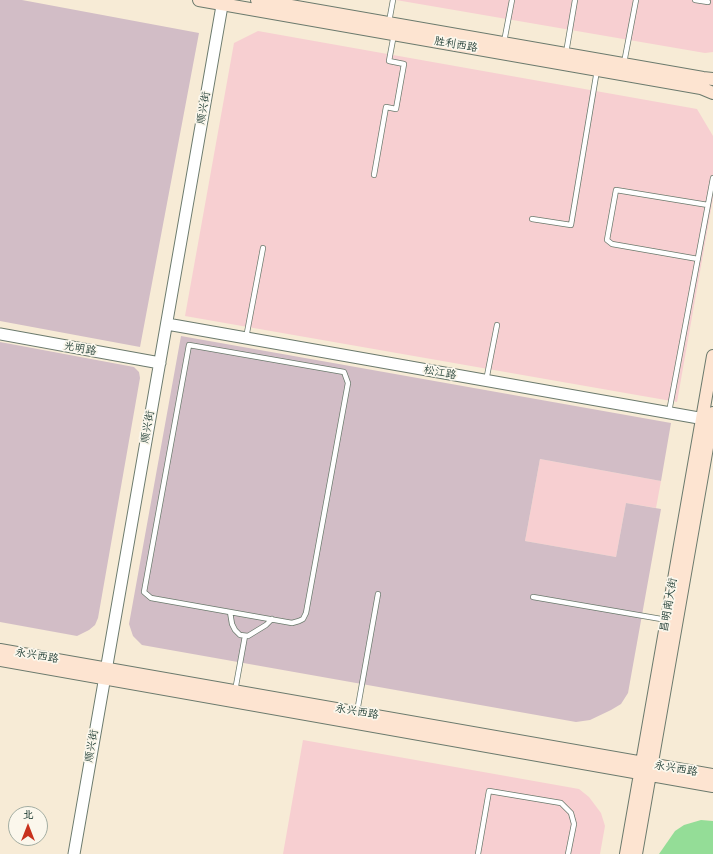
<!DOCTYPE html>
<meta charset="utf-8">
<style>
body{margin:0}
#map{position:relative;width:713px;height:854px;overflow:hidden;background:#f7ebd6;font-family:Pangolin,"LXGW WenKai TC",sans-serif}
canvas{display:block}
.north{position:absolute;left:8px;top:806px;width:40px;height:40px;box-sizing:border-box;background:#fbf7ec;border:1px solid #a3ada2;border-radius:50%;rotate:0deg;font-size:11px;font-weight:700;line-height:16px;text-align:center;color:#1f3d34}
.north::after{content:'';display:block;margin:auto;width:14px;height:18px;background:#c8321e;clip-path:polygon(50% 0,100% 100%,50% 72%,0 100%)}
</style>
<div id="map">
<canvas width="713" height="854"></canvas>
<div class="north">北</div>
</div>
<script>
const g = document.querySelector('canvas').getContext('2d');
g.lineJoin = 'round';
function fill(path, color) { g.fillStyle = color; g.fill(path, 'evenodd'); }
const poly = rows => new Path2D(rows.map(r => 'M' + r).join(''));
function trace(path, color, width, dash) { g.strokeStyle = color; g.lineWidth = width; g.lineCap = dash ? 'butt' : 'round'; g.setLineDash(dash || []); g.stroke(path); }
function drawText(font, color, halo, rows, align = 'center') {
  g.font = font + ' Pangolin,"LXGW WenKai TC",sans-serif'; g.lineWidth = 3.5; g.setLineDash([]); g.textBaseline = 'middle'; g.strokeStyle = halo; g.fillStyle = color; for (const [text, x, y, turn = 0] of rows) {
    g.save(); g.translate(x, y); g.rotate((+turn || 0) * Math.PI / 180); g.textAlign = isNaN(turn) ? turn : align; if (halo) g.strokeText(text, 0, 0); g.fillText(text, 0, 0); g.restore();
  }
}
const built = poly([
 [396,0,713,0,713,52,705,53],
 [258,31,697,109,713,136,713,198,677,402,185,316,234,43],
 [540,459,661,481,656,508,626,503,616,557,525,541],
 [303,740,579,789,589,797,601,813,605,826,600,854,283,854]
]);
const industrial = poly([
 [0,0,22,0,199,33,140,347,0,321],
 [181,336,671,423,661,481,540,459,525,541,616,557,626,503,661,509,628,693,621,704,611,710,590,720,576,722,142,645,133,636,129,624],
 [0,342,134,367,139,372,140,378,98,618,95,625,89,630,77,636,0,622]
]);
const green = poly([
 [701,820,713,821,713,854,659,854,675,831,684,825]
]);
const service = poly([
 [695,0,708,2],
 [389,22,393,0],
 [504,42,512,0],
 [566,53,575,0],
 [624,63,636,0],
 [374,175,386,107,396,109,404,64,389,61,394,34],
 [532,219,571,225,597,70],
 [698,259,612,244,607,240,616,190,708,205],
 [246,338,263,248],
 [189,345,344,372,348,383,306,613,303,619,299,621,292,623,151,598,144,592,189,345],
 [486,381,497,325],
 [669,412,713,178],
 [533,597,667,620],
 [230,612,232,624,235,630,240,635,248,636,266,625,272,619],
 [235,691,245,636],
 [357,712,378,594],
 [478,854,489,791,561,803,571,813,574,824,568,854]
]);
const tertiary = poly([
 [167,324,710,420],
 [0,334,160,363],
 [74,854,223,0]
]);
const secondary = poly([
 [199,0,701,88,713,93],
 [257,0,703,78,713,79],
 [0,650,713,775],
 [0,660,713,786],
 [626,854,713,356],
 [636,854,713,413]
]);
const streetNames = [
 ["胜利西路",456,45,10],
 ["顺兴街",204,108,-80],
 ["光明路",80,349,10],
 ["松江路",440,373,10],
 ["顺兴街",148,427,-80],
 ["昌明南大街",669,605,-80],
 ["永兴西路",37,656,10],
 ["永兴西路",357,712,10],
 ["顺兴街",92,746,-80],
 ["永兴西路",676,769,10]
];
fill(built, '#f7cfd1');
fill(industrial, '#d2bdc6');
fill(green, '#94dd97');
trace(service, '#6b7a6d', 6);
trace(tertiary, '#6b7a6d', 13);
trace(secondary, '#6b7a6d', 14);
trace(service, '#fff', 4.5);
trace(tertiary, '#fff', 11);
trace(secondary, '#fde4d1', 12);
drawText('11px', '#1f3d34', '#fbf7ec', streetNames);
</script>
